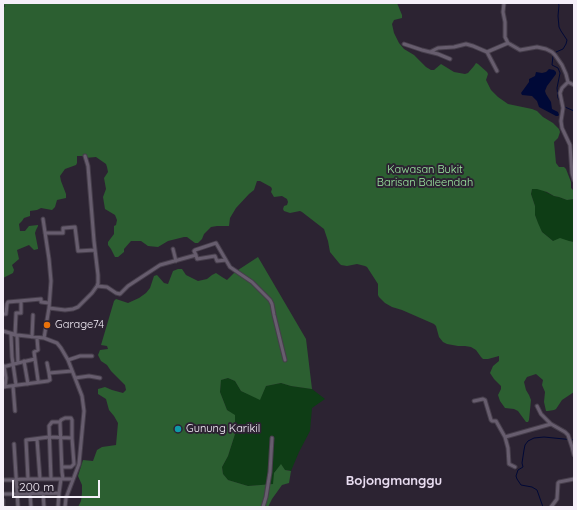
<!DOCTYPE html>
<style>
body{margin:0}
#map{position:relative;width:577px;height:510px;overflow:hidden;background:#2c2332;font-family:Quicksand,sans-serif}
canvas{display:block}
.frame{position:absolute;inset:0;border:4px solid #f5eff9;pointer-events:none}
.scale{position:absolute;left:12px;top:480px;width:88px;height:18px;box-sizing:border-box;border:2px solid #f5eff9;border-top:0;padding-left:5px;font-size:12px;line-height:14px;white-space:nowrap;color:#f5eff9;-webkit-text-stroke:3px #2c2332;paint-order:stroke}
</style>
<div id="map">
<canvas width="577" height="510"></canvas>
<div class="frame"></div>
<div class="scale">200 m</div>
</div>
<script>
const g = document.querySelector('canvas').getContext('2d');
g.lineJoin = 'round';
function fill(path, color) { g.fillStyle = color; g.fill(path, 'evenodd'); }
const poly = rows => new Path2D(rows.map(r => 'M' + r).join(''));
function trace(path, color, width, dash) { g.strokeStyle = color; g.lineWidth = width; g.lineCap = dash ? 'butt' : 'round'; g.setLineDash(dash || []); g.stroke(path); }
function drawText(font, color, halo, rows, align = 'center') {
  g.font = font + ' Quicksand,sans-serif'; g.lineWidth = 4; g.setLineDash([]); g.textBaseline = 'middle'; g.strokeStyle = halo; g.fillStyle = color; for (const [text, x, y, turn = 0] of rows) {
    g.save(); g.translate(x, y); g.rotate((+turn || 0) * Math.PI / 180); g.textAlign = isNaN(turn) ? turn : align; if (halo) g.strokeText(text, 0, 0); g.fillText(text, 0, 0); g.restore();
  }
}
const green = poly([
 [532,189,540,189,554,196,559,197,567,200,574,199,574,242,566,241,553,241,542,232,539,227,535,215,535,206,531,194],
 [228,378,235,381,241,391,260,399,266,386,281,383,291,386,312,389,325,399,312,408,310,431,299,452,291,471,288,470,285,470,281,465,274,473,274,484,248,486,228,480,223,474,222,467,228,456,235,434,235,416,227,410,220,392,221,380]
]);
const forest = poly([
 [3,3,397,3,402,15,402,18,394,20,392,24,394,33,399,43,404,49,414,55,426,67,431,70,434,70,441,64,454,72,465,74,468,73,474,66,476,63,478,64,487,72,488,74,486,80,491,90,498,97,508,104,532,109,537,111,543,117,553,123,559,129,560,132,558,138,554,142,556,163,559,167,564,167,566,169,571,182,571,188,574,191,574,199,567,200,559,197,554,196,547,192,537,189,532,189,531,194,535,206,535,215,538,223,542,232,553,241,560,238,569,241,574,242,574,392,562,400,556,409,554,410,548,411,546,411,544,402,545,392,542,385,543,380,536,374,527,377,524,382,526,390,529,395,531,400,529,420,528,422,526,422,518,411,514,409,505,408,500,401,498,395,501,389,501,386,494,379,490,373,493,366,499,361,499,356,488,359,483,359,481,357,476,350,471,347,465,346,458,346,447,344,443,342,439,337,436,326,434,324,402,310,392,307,385,303,379,297,378,295,378,284,367,267,365,266,357,264,347,266,341,265,339,263,330,252,328,241,324,229,302,212,300,211,290,213,284,211,283,209,284,206,287,205,288,202,287,199,282,196,274,197,271,192,272,189,271,187,260,181,257,181,254,190,249,194,236,208,230,218,229,226,217,226,211,227,204,234,202,239,198,243,195,243,187,237,184,237,168,241,158,247,148,246,141,241,131,241,124,249,124,252,118,257,115,257,111,249,108,245,108,242,114,234,114,226,116,225,117,220,115,215,105,209,103,197,106,189,104,178,108,172,107,167,106,164,96,157,85,158,83,156,77,156,77,163,76,165,65,169,60,176,61,181,66,194,66,198,57,200,55,207,52,210,41,208,37,210,30,211,30,216,24,218,22,221,19,224,20,231,25,231,29,226,38,225,38,226,36,230,35,233,38,248,38,249,34,250,29,245,17,250,19,259,12,265,14,270,13,273,3,278,3,9,5,6],
 [258,257,306,339,312,389,291,386,281,383,266,386,260,400,241,391,235,381,228,378,221,380,220,392,227,410,235,415,235,434,228,456,222,467,223,474,228,480,248,486,273,484,274,473,281,464,285,470,291,471,289,483,282,485,272,499,268,507,78,507,81,501,82,493,82,485,78,476,83,460,93,461,97,450,102,447,116,445,118,423,114,416,109,410,106,399,98,394,98,389,105,387,112,390,123,393,126,390,125,385,111,371,107,365,101,361,98,355,100,350,108,349,107,346,101,345,114,301,116,299,128,303,139,298,146,293,150,288,154,276,157,275,164,283,168,284,173,271,178,269,182,269,186,275,198,281,207,279,212,275,216,273,222,277,227,280,235,272]
]);
const water = poly([
 [549,69,554,70,556,72,556,74,547,86,545,91,546,94,551,102,552,109,558,112,559,115,558,116,556,116,539,107,537,101,532,96,522,95,521,93,529,82,529,79,535,76,536,72,542,73,546,72]
]);
const stream = poly([
 [558,3,559,5,558,16,559,27,561,31,567,40,566,44,563,49,556,52,553,56,552,65,558,68,560,73,557,88,558,98,561,103],
 [565,107,574,111],
 [543,507,537,490,532,487,521,485,517,479,516,476,518,470,523,467,522,463,524,450,525,445,528,441,534,438,544,437,574,440]
]);
const minor = poly([
 [504,3,503,12,505,22,505,37,508,43,520,50,537,47,546,49,552,52,555,55,562,65,566,74,568,82],
 [404,44,422,50,438,54,450,59],
 [430,52,438,48,454,47,466,44,473,46,487,52],
 [497,71,487,52,508,43],
 [574,85,568,82,562,88,560,93,563,108,561,121,562,128,570,145,572,173,574,180],
 [43,219,49,259,51,281,49,308,44,338],
 [45,233,63,233,63,228,64,228,75,227,78,251,95,250],
 [173,249,176,261],
 [196,255,197,259,215,256,217,261,226,260],
 [97,286,107,287,116,293,120,294,128,286,160,265,196,255,194,251,195,250,216,243,230,267,252,282,270,300,272,304,274,315,285,360],
 [49,308,65,310,73,309,78,307,92,293,97,286,98,283,98,275,94,241,88,166,85,156],
 [3,314,6,314,7,304,8,302,41,299,41,302,49,303],
 [3,331,17,335,44,338,57,343,61,348,68,360,82,396,84,411,79,464,66,498,65,507],
 [11,334,12,357,16,385],
 [15,335,16,314,16,313,21,313,21,301],
 [32,337,33,315],
 [37,338,38,350,34,352,38,380],
 [68,360,80,356,92,356],
 [24,361,28,384],
 [18,363,35,359],
 [47,363,49,373],
 [4,366,6,378,5,387],
 [3,367,18,363,17,335],
 [75,378,89,376,100,378],
 [13,386,15,411],
 [3,387,48,381,50,380,49,373,72,371],
 [474,401,483,399,485,400,491,420,492,421,496,421,505,437,508,448,509,464,515,467],
 [537,406,541,414,551,424,565,432,568,435,572,447],
 [505,437,551,424],
 [37,439,40,479],
 [14,444,18,507],
 [574,447,572,447,574,455],
 [28,479,26,440,49,437,72,438],
 [51,479,49,426,52,422,60,422],
 [63,479,71,479],
 [3,480,28,479,63,479,62,472,60,422,61,420,65,418,71,418,72,420,72,438,74,464,71,467,62,467],
 [30,493,31,507],
 [43,493,44,507],
 [59,493,61,479],
 [3,494,59,493,58,507],
 [3,500,3,507],
 [263,507,266,497,270,472,272,438],
 [551,507,557,499,558,483,559,482,574,479]
]);
const markers = [
 [47,325,4,"#e8710a"],
 [178,429,4,"#0f9aa8"]
];
const parkNames = [
 ["Kawasan Bukit",425,170],
 ["Barisan Baleendah",425,183]
];
const poiNames = [
 ["Garage74",55,325],
 ["Gunung Karikil",186,429]
];
const quarterNames = [
 ["Bojongmanggu",394,481]
];
fill(green, '#0e3d15');
fill(forest, '#2c5f31');
fill(water, '#000937');
trace(stream, '#000937', 1);
trace(minor, '#463e4b', 5);
trace(minor, '#675d6e', 3);
for (const [x, y, r, color] of markers) { const dot = new Path2D(); dot.arc(x, y, r, 0, 2 * Math.PI); g.fillStyle = color; g.fill(dot); trace(dot, '#2c2332', 1.5); }
drawText('11px', '#9de8a1', '#2c2332', parkNames);
drawText('11px', '#f5eff9', '#2c2332', poiNames, 'left');
drawText('bold 13px', '#e9ddf1', '#2c2332', quarterNames);
</script>
